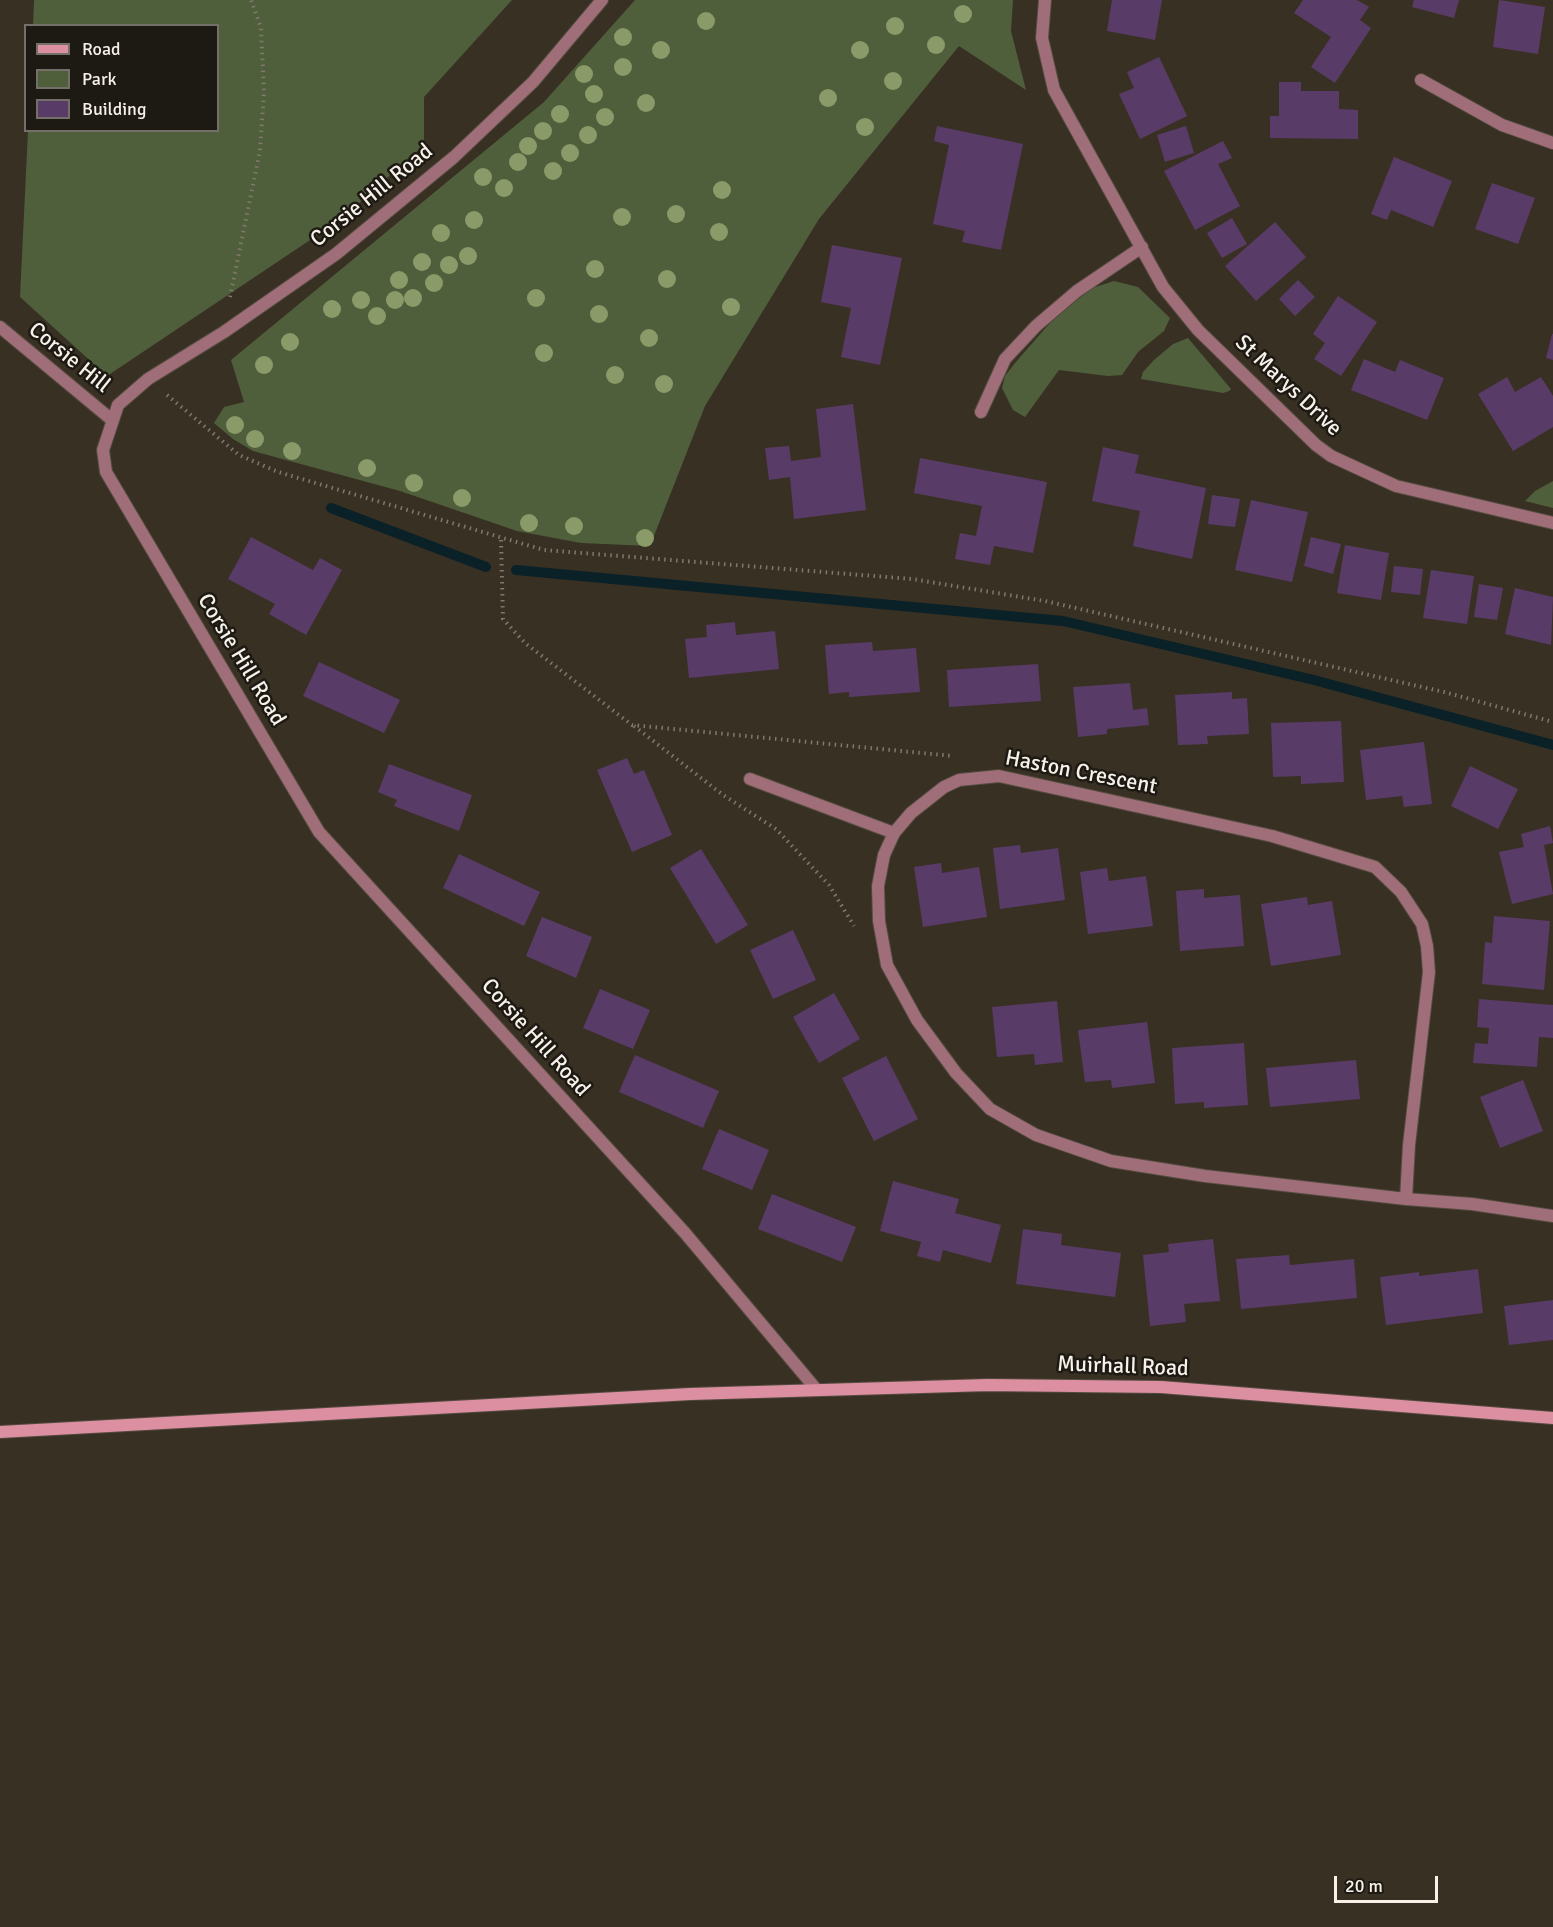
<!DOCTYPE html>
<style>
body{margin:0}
#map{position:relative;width:1553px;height:1927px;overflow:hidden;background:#393024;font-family:Signika,sans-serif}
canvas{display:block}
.legend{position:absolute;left:24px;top:24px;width:195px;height:108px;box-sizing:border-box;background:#1d1913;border:2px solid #746f69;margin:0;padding:8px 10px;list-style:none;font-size:18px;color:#f7f1e9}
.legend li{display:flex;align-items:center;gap:12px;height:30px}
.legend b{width:30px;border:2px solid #746f69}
.scale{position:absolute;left:1334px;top:1876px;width:104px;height:27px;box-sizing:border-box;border:3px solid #f7f1e9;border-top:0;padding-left:8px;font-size:18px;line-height:21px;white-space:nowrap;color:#f7f1e9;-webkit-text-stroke:4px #1d1913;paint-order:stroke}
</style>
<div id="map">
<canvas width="1553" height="1927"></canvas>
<ul class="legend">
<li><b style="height:8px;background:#dc8fa0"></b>Road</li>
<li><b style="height:16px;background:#4f5f3b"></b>Park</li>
<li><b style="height:16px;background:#593b67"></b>Building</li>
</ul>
<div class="scale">20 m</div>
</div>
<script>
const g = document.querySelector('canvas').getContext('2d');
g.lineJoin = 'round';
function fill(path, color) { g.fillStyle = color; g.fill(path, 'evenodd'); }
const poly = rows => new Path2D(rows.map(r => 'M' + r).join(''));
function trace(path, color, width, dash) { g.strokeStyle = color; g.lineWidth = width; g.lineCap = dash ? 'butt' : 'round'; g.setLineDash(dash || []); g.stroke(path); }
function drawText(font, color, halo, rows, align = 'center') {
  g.font = font + ' Signika,sans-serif'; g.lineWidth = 5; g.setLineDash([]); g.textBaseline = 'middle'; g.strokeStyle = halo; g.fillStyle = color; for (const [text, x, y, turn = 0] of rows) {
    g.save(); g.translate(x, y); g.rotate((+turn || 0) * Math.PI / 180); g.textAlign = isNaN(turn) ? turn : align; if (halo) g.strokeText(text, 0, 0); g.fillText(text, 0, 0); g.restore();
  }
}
const green = poly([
 [34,0,512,0,424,97,424,145,340,220,107,376,20,297,28,131,218,130,218,26,33,25],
 [635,0,1013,0,1011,31,1026,90,959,46,819,219,705,406,650,546,581,543,517,531,400,491,253,451,233,439,214,423,224,407,244,402,231,360,544,102],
 [1114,281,1138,287,1170,318,1164,331,1138,352,1122,375,1108,376,1059,370,1025,417,1013,410,1002,388,1005,376,1015,363,1056,316,1092,288],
 [1188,338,1231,389,1229,391,1223,393,1141,379,1143,372,1154,360,1173,344],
 [1553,481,1553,508,1525,501,1535,491]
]);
const stream = poly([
 [331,508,486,567],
 [516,570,1063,621,1314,680,1553,745]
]);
const building = poly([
 [1112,0,1162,0,1155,40,1107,31],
 [1303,0,1357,0,1369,7,1360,20,1371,28,1335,83,1311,67,1331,37,1294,13],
 [1414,0,1459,0,1454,18,1412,7],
 [1499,0,1545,7,1538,54,1493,47],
 [1159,57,1187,116,1140,139,1119,94,1134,88,1127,72],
 [1279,82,1301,82,1301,91,1339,91,1339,109,1358,110,1358,139,1270,138,1270,116,1279,116],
 [937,126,1023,144,1001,250,962,242,965,231,933,224,949,145,934,141],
 [1186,126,1194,153,1165,162,1157,135],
 [1223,141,1232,158,1218,164,1240,206,1195,230,1164,171],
 [1394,157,1452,181,1433,227,1391,210,1387,220,1371,214],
 [1492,183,1535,198,1518,244,1475,229],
 [1232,218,1247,244,1222,258,1207,233],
 [1275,222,1306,257,1256,301,1225,266],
 [832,245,902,258,880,365,841,357,851,308,821,302],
 [1298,280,1315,297,1295,316,1279,299],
 [1338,296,1377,322,1341,376,1314,359,1325,343,1313,334],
 [1552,334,1553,334,1553,360,1546,358],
 [1364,359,1395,372,1400,360,1444,378,1427,420,1351,390],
 [1507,377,1515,392,1541,377,1553,396,1553,427,1513,451,1478,394],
 [853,404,866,510,794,519,790,477,769,480,765,448,789,446,791,461,821,457,816,409],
 [1103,447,1139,455,1135,473,1206,488,1192,559,1133,546,1140,511,1092,501],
 [920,458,1047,482,1033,553,994,546,990,565,955,559,960,533,976,536,982,506,914,493],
 [1212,495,1240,499,1235,527,1208,524],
 [1251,500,1308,512,1292,582,1235,570],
 [251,537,313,570,320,558,342,570,306,635,269,614,275,604,228,579],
 [1311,537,1341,544,1333,574,1304,566],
 [1345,545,1389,553,1381,600,1337,593],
 [1394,566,1423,569,1420,595,1391,592],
 [1431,570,1474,576,1467,624,1423,618],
 [1479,584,1503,588,1497,620,1474,617],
 [1515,588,1553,597,1551,645,1505,634],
 [735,622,736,635,775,631,779,669,689,678,685,639,707,637,706,625],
 [872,642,873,651,916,648,920,692,849,697,849,692,829,694,825,645],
 [319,662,400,700,384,733,303,696],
 [1038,664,1041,701,949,707,947,670],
 [1130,683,1133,710,1147,708,1149,725,1107,729,1107,734,1078,737,1073,687],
 [1232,692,1232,699,1247,698,1249,734,1207,736,1208,744,1178,745,1175,695],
 [1341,721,1344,782,1301,784,1301,776,1273,777,1271,723],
 [1424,742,1432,804,1404,807,1402,796,1366,800,1360,750],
 [627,758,634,774,644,770,672,835,632,852,597,770],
 [389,764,472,795,459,831,394,806,397,800,378,792],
 [1470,766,1518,789,1498,829,1451,806],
 [1550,826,1553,843,1544,845,1553,894,1512,904,1499,852,1524,847,1521,834],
 [1020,845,1021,853,1058,848,1065,900,1000,909,993,848],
 [701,849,748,925,716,944,670,868],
 [459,854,540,892,524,926,443,888],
 [941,863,942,873,979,867,987,917,923,927,914,867],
 [1107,868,1109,881,1146,876,1153,926,1088,934,1080,872],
 [1204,889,1204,898,1240,895,1244,946,1180,951,1176,891],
 [1307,897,1308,905,1332,901,1341,955,1271,966,1261,904],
 [1494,916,1550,921,1544,990,1482,984,1485,942,1492,943],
 [542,917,592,937,576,978,526,956],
 [793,930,816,980,773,999,750,950],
 [600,989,650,1010,633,1049,583,1028],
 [834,993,860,1039,819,1063,793,1017],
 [1479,999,1553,1005,1553,1038,1539,1037,1537,1067,1473,1063,1475,1043,1488,1044,1489,1028,1477,1027],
 [1057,1001,1063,1062,1035,1065,1034,1054,997,1057,992,1007],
 [1147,1022,1155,1083,1112,1088,1111,1080,1085,1082,1078,1030],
 [1244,1043,1248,1105,1204,1108,1204,1102,1175,1104,1172,1048],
 [635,1055,719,1091,703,1128,619,1092],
 [886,1056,918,1119,874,1141,842,1078],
 [1356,1060,1360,1099,1270,1107,1266,1068],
 [1523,1080,1543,1131,1500,1148,1480,1097],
 [719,1129,769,1150,752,1190,702,1169],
 [893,1181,959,1199,955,1213,1001,1225,991,1263,943,1250,940,1262,917,1256,921,1242,880,1231],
 [772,1194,856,1227,842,1262,758,1229],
 [1023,1229,1062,1234,1061,1245,1121,1253,1115,1297,1016,1284],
 [1213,1239,1220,1301,1184,1304,1186,1322,1150,1326,1143,1255,1169,1252,1168,1244],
 [1289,1255,1290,1265,1354,1259,1357,1298,1241,1309,1236,1259],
 [1478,1269,1483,1313,1386,1325,1380,1277,1419,1272,1419,1276],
 [1553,1300,1553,1340,1509,1345,1504,1306]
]);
const path = poly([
 [230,297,260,151,264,91,261,28,251,0],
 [167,395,239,455,278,472,544,550,912,579,1045,601,1444,692,1553,722],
 [501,540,503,619,525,643,632,725,953,756],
 [634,726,723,795,776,829,829,885,854,926]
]);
const lane = poly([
 [0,327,112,420],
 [750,779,894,833]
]);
const street = poly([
 [602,0,533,82,454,157,336,254,224,332,148,379,118,405,103,450,106,472,319,832,685,1233,816,1389],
 [1045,0,1042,38,1054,90,1163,287,1198,330,1316,445,1331,456,1396,486,1553,523],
 [1421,80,1502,125,1553,143],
 [981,412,1005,359,1036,326,1077,291,1142,247],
 [1406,1199,1409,1145,1429,972,1427,946,1422,924,1401,892,1375,867,1272,836,999,776,959,780,944,787,911,813,894,833,884,855,878,886,879,921,887,965,917,1020,956,1073,990,1109,1036,1135,1111,1161,1205,1176,1406,1199,1472,1204,1553,1216]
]);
const secondary = poly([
 [0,1432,690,1394,988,1385,1161,1387,1553,1418]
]);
const trees = [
 [963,14],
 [706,21],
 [895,26],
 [623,37],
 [936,45],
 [661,50],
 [860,50],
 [623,67],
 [584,74],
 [893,81],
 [594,94],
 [828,98],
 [646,103],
 [560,114],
 [605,117],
 [865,127],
 [543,131],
 [588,135],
 [528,146],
 [570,153],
 [518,162],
 [553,171],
 [483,177],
 [504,188],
 [722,190],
 [676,214],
 [622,217],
 [474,220],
 [719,232],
 [441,233],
 [468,256],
 [422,262],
 [449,265],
 [595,269],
 [667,279],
 [399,280],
 [434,283],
 [413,298],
 [536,298],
 [361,300],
 [395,300],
 [731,307],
 [332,309],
 [599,314],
 [377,316],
 [649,338],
 [290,342],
 [544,353],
 [264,365],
 [615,375],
 [664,384],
 [235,425],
 [255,439],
 [292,451],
 [367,468],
 [414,483],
 [462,498],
 [529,523],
 [574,526],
 [645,538]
];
const streetNames = [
 ["Corsie Hill Road",372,196,-39],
 ["Corsie Hill",69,358,39],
 ["St Marys Drive",1288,386,43],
 ["Corsie Hill Road",241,660,59],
 ["Haston Crescent",1081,773,11],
 ["Corsie Hill Road",535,1038,48],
 ["Muirhall Road",1123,1367,2]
];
fill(green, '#4f5f3b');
trace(stream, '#092127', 10);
fill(building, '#593b67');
trace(lane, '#544b40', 14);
trace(street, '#544b40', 14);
trace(secondary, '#544b40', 14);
trace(path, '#81796e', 4, [1.5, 4.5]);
trace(lane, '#9f6e78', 12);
trace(street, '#9f6e78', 12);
trace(secondary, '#dc8fa0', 12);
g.fillStyle = '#8a9a69';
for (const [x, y] of trees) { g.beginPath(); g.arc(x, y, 9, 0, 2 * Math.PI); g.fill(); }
drawText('22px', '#f7f1e9', '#1d1913', streetNames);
</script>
